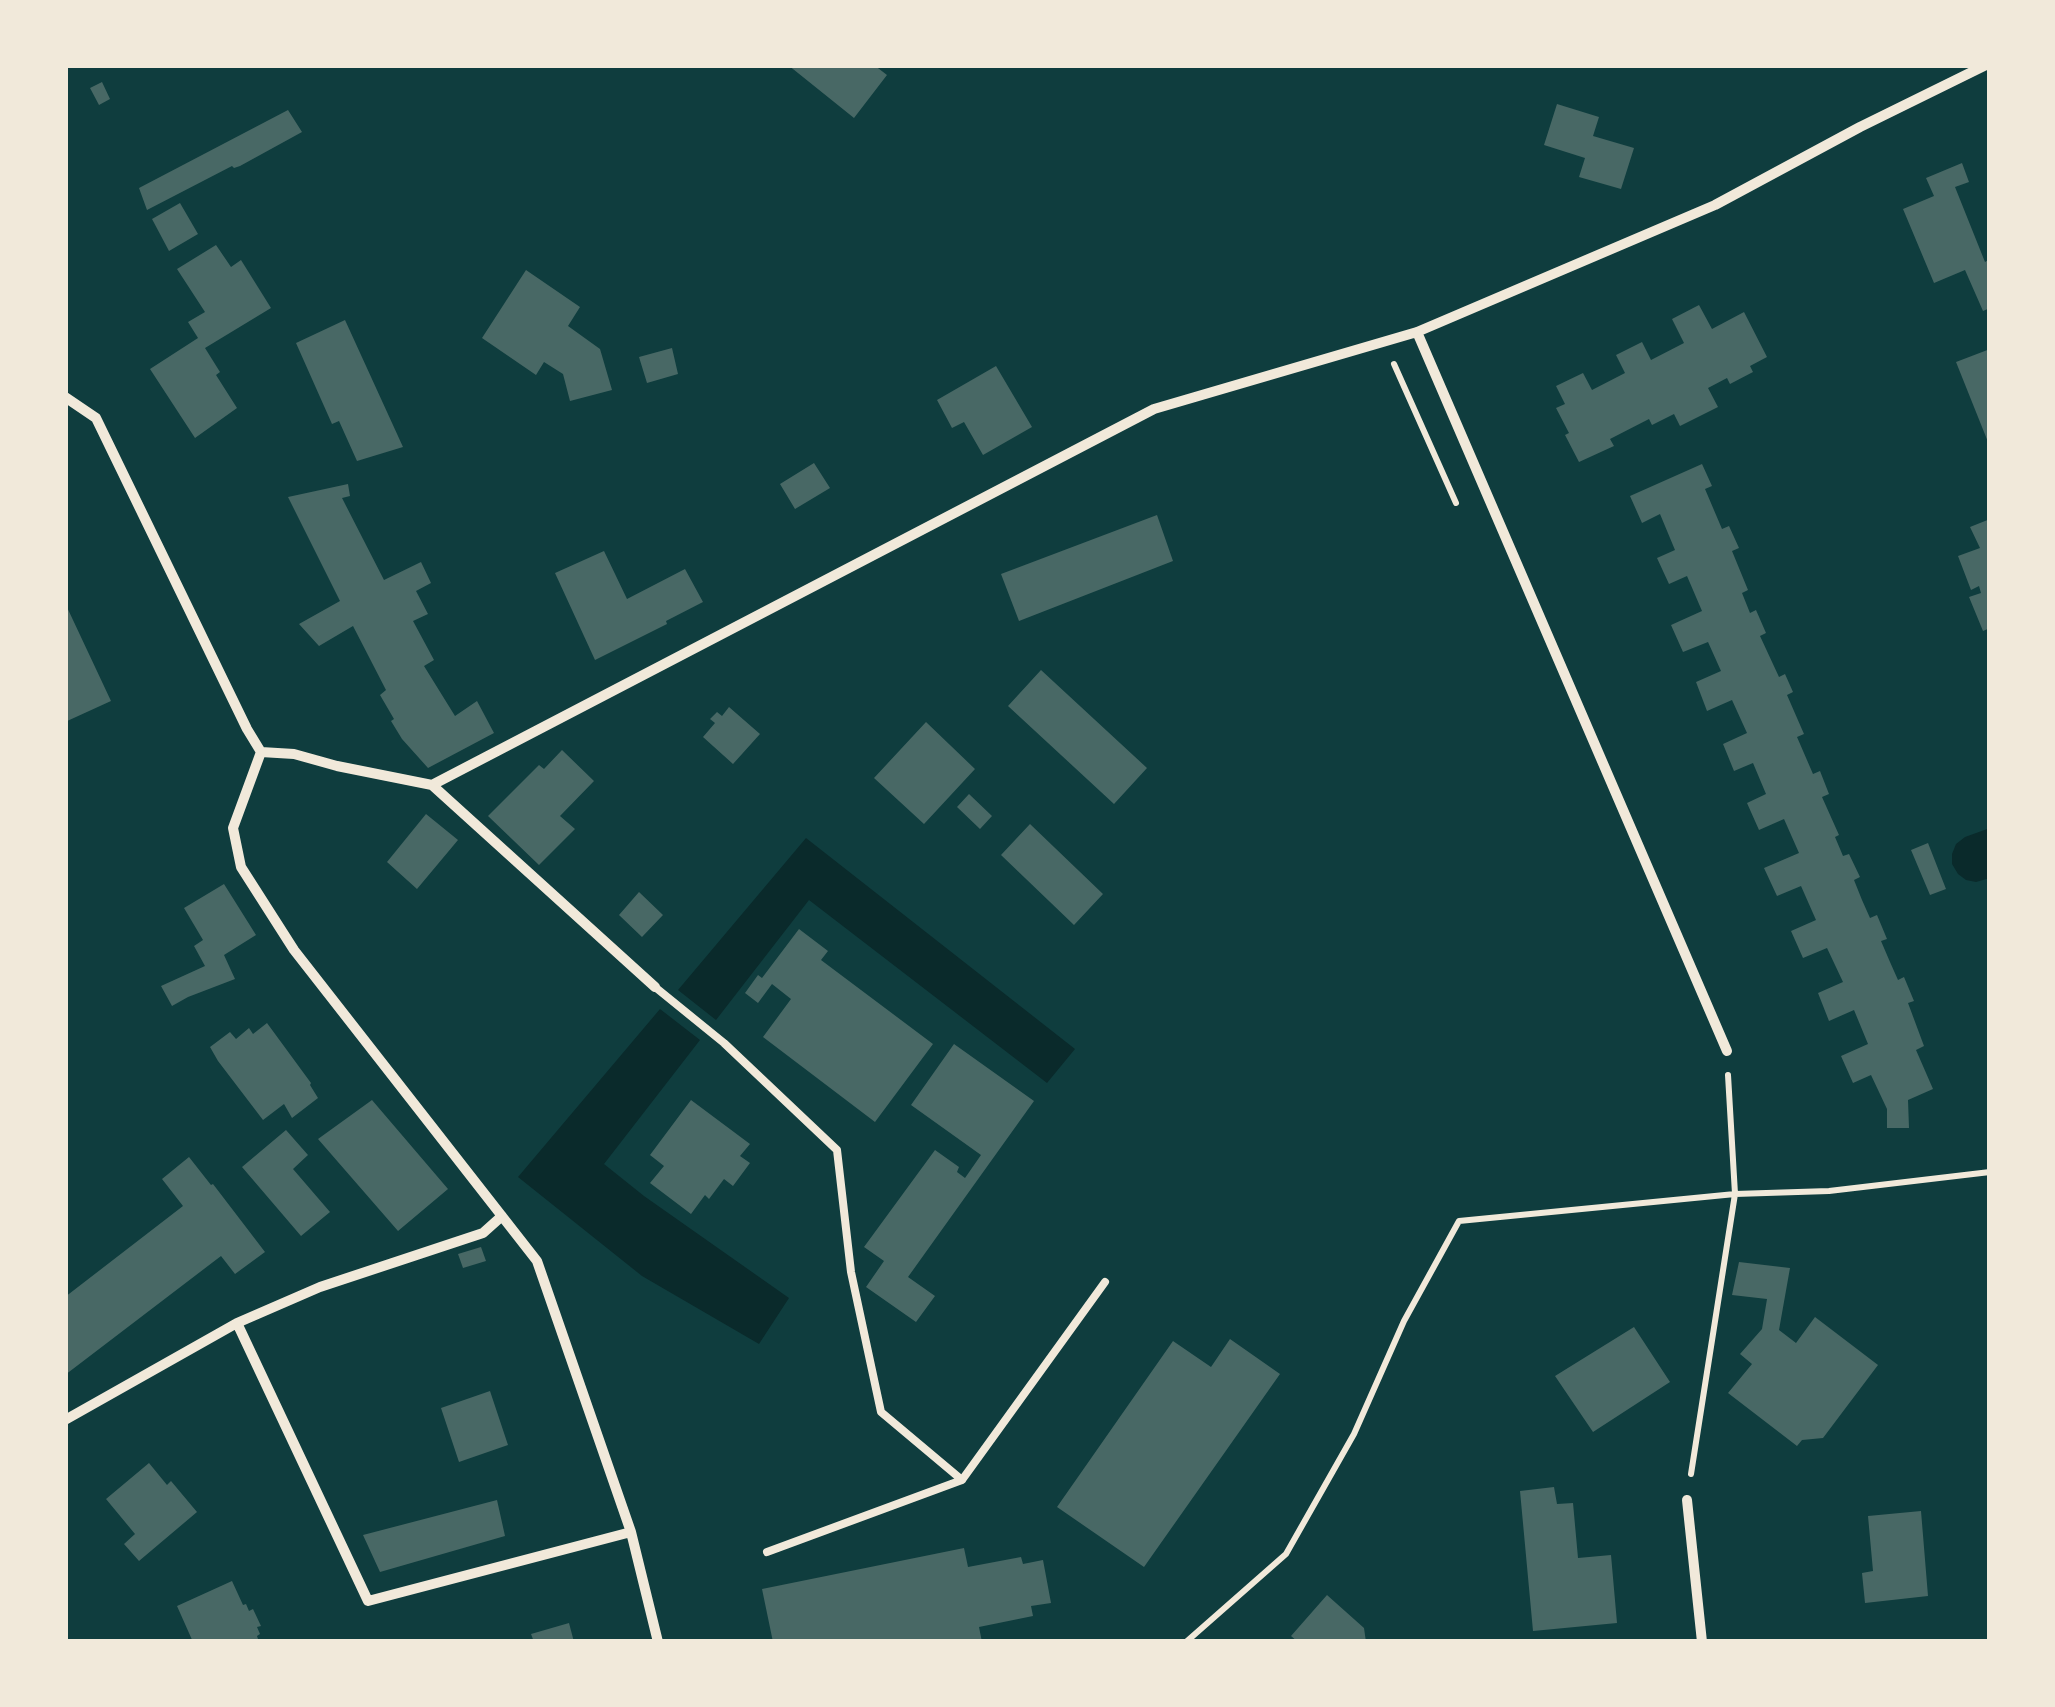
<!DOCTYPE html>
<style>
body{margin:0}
#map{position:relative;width:2055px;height:1707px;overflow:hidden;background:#0f3d3e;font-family:Mulish,sans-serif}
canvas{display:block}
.frame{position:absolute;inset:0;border:68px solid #f1e9da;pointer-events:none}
</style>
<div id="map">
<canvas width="2055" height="1707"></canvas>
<div class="frame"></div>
</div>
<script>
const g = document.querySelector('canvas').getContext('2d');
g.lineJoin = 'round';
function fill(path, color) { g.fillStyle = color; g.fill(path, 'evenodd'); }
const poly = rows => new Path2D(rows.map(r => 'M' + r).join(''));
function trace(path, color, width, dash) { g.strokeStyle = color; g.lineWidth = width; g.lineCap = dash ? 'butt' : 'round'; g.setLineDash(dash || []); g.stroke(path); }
const water = poly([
 [1990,828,1990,878,1976,882,1966,880,1958,874,1952,864,1952,854,1956,844,1965,837],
 [806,838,1075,1049,1047,1083,809,900,716,1020,678,990],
 [660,1009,700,1040,604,1164,644,1196,789,1298,759,1344,642,1276,518,1177]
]);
const building = poly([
 [788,65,874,65,887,75,854,118],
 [102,82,110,99,99,105,90,88],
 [1557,104,1599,117,1593,136,1634,148,1621,189,1579,177,1585,158,1544,145],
 [288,110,302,132,240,166,234,168,232,166,147,210,139,188],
 [1962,163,1969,182,1955,187,1985,262,1990,259,1990,308,1983,311,1965,270,1934,283,1903,209,1934,196,1926,178],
 [180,203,198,234,169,251,152,219],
 [216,245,231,267,241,260,271,308,205,348,220,372,216,375,237,408,195,438,150,369,198,338,188,322,205,312,177,269],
 [526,270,580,307,568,326,600,349,612,390,570,401,563,374,544,362,536,375,482,338],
 [1699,305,1712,329,1744,312,1767,357,1750,366,1753,372,1730,384,1727,378,1708,388,1718,407,1680,426,1674,414,1652,425,1649,419,1610,439,1614,446,1579,462,1565,435,1569,433,1556,408,1565,404,1556,386,1583,373,1592,390,1625,373,1616,355,1642,342,1651,360,1684,343,1672,319],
 [345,320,403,447,357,461,339,421,332,424,296,343],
 [672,348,678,374,647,383,639,357],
 [1990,349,1990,447,1956,362],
 [996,366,1032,427,983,455,964,422,952,428,937,400],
 [814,463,830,488,795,509,780,484],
 [1702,464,1712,486,1705,489,1722,529,1729,526,1739,548,1732,551,1748,590,1742,593,1750,613,1756,610,1766,633,1760,636,1779,677,1785,674,1793,692,1787,695,1804,734,1797,737,1813,774,1820,771,1829,794,1822,797,1839,835,1835,837,1843,856,1849,854,1860,877,1854,880,1862,900,1870,918,1877,915,1887,939,1881,941,1890,962,1898,980,1904,977,1914,1001,1908,1003,1924,1046,1916,1050,1933,1089,1908,1100,1909,1128,1887,1128,1887,1109,1871,1075,1853,1083,1841,1056,1868,1044,1854,1010,1829,1021,1818,993,1843,982,1827,948,1803,958,1791,931,1816,920,1801,886,1777,896,1764,868,1799,853,1784,819,1759,830,1747,803,1766,794,1753,763,1734,771,1723,744,1747,733,1732,700,1707,711,1696,682,1721,671,1708,642,1683,652,1671,625,1702,611,1687,576,1669,584,1657,558,1675,550,1660,514,1642,523,1630,496],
 [348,484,350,496,342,498,384,580,421,562,431,583,416,591,428,614,413,621,434,660,424,666,455,716,477,701,494,733,428,768,402,739,391,721,394,719,380,695,386,690,353,626,319,646,299,624,340,601,288,497],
 [1157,515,1173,561,1019,621,1001,574],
 [1990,519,1990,628,1983,631,1969,597,1981,593,1979,586,1971,590,1958,556,1980,548,1970,527],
 [604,551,627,599,685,569,703,602,666,621,667,624,595,660,555,573],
 [65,603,111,701,65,722],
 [1041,670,1147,768,1114,804,1008,706],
 [729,707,760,734,733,764,703,737,715,723,710,719,717,712,722,716],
 [926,722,975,769,924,824,874,778],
 [562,750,594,781,560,816,575,829,539,865,488,816,539,765,544,769],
 [969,794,992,816,980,829,957,807],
 [426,814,458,840,417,889,387,862],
 [1030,824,1103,894,1074,925,1001,855],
 [1928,843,1946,889,1930,895,1911,850],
 [224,884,256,935,224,955,235,979,188,997,172,1006,161,986,205,966,194,946,203,940,184,908],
 [639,892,663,915,642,937,619,915],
 [799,929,828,951,821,960,933,1044,875,1122,763,1037,791,999,772,984,758,1003,745,993,758,975,762,978],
 [267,1023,311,1083,310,1085,318,1098,292,1118,284,1104,263,1120,218,1061,210,1047,230,1032,236,1039,249,1028,253,1034],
 [954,1044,1034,1101,908,1277,935,1296,916,1322,866,1287,884,1261,864,1247,935,1150,959,1167,957,1172,965,1178,981,1155,911,1105],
 [372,1100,448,1189,398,1231,318,1139],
 [691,1100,750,1144,740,1156,750,1163,733,1186,724,1179,709,1199,705,1195,691,1214,650,1183,664,1166,650,1155],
 [286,1130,308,1155,293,1169,330,1212,301,1236,242,1167],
 [189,1157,211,1185,213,1184,265,1252,235,1274,221,1256,65,1375,65,1297,183,1206,162,1179],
 [481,1247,486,1261,463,1268,458,1254],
 [1739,1262,1790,1268,1779,1330,1796,1343,1815,1317,1878,1365,1823,1438,1802,1440,1797,1446,1728,1393,1752,1364,1740,1354,1762,1329,1767,1299,1732,1295],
 [1634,1327,1670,1382,1593,1432,1555,1376],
 [1230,1339,1280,1374,1144,1567,1057,1507,1173,1341,1211,1367],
 [490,1391,508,1445,459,1462,441,1408],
 [149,1463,167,1485,171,1481,197,1512,139,1561,124,1544,135,1534,106,1499],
 [1554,1487,1557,1504,1573,1503,1578,1558,1611,1555,1617,1623,1533,1631,1520,1491],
 [497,1500,505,1536,380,1572,363,1535],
 [1921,1511,1928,1596,1865,1603,1862,1573,1873,1571,1868,1516],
 [964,1548,968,1567,1021,1557,1023,1564,1043,1560,1051,1603,1031,1606,1033,1616,979,1627,982,1642,773,1642,762,1589],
 [232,1581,243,1605,246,1604,249,1611,253,1609,261,1626,257,1627,260,1634,257,1636,259,1642,193,1642,177,1606],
 [1327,1595,1364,1628,1366,1642,1298,1642,1291,1636],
 [569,1623,574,1642,534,1642,531,1634]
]);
const path = poly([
 [1394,364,1456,503],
 [1691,1474,1735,1194,1728,1075],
 [1186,1642,1286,1554,1354,1434,1404,1321,1459,1221,1735,1194,1829,1191,1990,1172]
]);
const service = poly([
 [655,987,724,1043,837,1150,851,1272,881,1412,962,1480,1105,1282],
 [767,1552,962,1480]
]);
const minor = poly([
 [1417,332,1727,1051],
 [65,397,96,418,247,729,261,752],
 [261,752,294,754,337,766,432,785,1154,409,1417,332,1715,205,1860,127,1986,65],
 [261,752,233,828,241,867,294,950,537,1261,631,1532,658,1642],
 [432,785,655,987],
 [237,1323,368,1601,631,1532],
 [65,1420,237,1323,320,1287,483,1233,502,1216],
 [1687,1500,1702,1642]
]);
fill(water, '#0a2a2b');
fill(building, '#486865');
trace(path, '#f1e9da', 6);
trace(service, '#f1e9da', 8);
trace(minor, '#f1e9da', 10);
</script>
